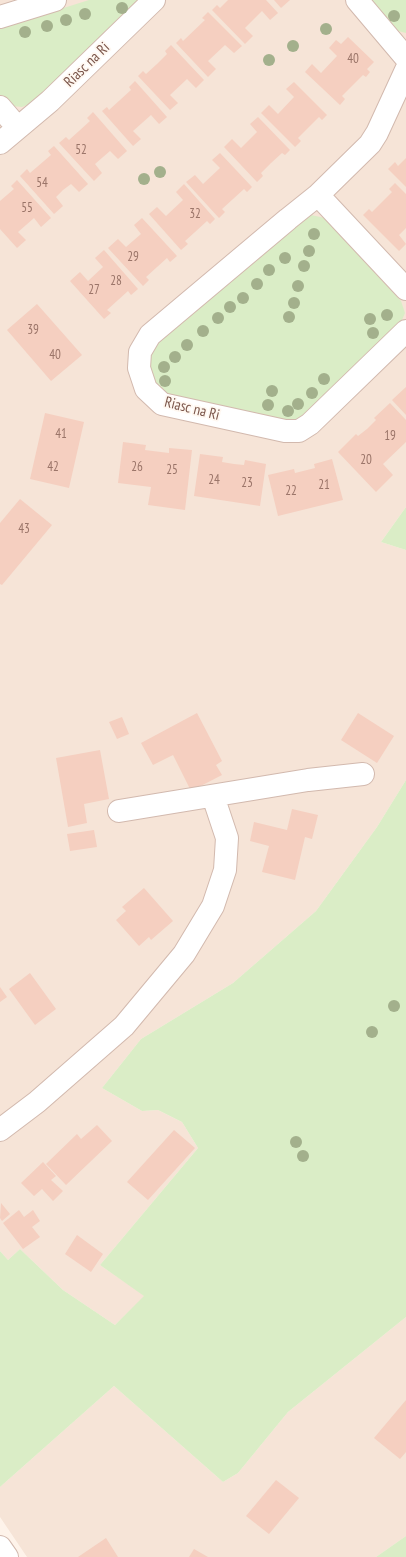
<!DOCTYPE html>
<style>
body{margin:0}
canvas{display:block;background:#fef3ea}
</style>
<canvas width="406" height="1557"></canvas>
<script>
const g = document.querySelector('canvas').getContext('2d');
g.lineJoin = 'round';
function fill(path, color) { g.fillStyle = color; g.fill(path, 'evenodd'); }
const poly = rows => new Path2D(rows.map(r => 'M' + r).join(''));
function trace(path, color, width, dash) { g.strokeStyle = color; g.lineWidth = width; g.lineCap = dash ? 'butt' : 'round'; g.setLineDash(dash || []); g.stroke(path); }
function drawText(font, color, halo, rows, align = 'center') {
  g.font = font + ' "PT Sans Narrow",sans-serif'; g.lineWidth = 3.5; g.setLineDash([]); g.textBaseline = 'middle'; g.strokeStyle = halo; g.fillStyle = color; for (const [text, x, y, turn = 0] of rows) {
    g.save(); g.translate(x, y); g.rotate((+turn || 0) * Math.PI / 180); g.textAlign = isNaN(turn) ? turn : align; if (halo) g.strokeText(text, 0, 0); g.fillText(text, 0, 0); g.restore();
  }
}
const residential = poly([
 [0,0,406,0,406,507,381,542,406,550,406,780,377,827,316,911,233,983,141,1039,102,1088,142,1111,158,1110,182,1122,198,1148,100,1265,145,1296,115,1325,63,1290,20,1249,8,1260,0,1251],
 [406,1317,406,1536,376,1557,27,1557,0,1517,0,1487,114,1386,223,1482,238,1473,288,1412]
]);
const green = poly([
 [89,0,141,0,39,100,22,107,12,106,0,97,0,28],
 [371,0,406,0,406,33,398,31],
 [311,215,325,218,401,301,405,313,399,327,306,415,290,422,164,394,154,385,148,369,150,355,159,339],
 [406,507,406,550,381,542],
 [406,780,406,1317,288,1412,238,1473,223,1482,114,1386,0,1487,0,1251,8,1260,20,1249,63,1290,115,1325,144,1296,100,1265,198,1148,182,1122,158,1110,142,1111,102,1088,141,1039,233,983,316,911,377,827],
 [406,1536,406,1557,376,1557]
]);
const building = poly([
 [228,0,266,0,278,13,270,20,262,11,245,28,253,36,245,44,212,10,217,5,220,8],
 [274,0,290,0,281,8],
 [208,12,242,46,234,53,225,45,208,61,216,69,208,77,176,43,181,38,183,41,205,20,202,18],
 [348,37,374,62,367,69,370,72,366,77,363,75,342,96,345,99,340,105,305,72,312,64,321,73,337,56,329,48,336,40,341,44],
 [171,45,204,80,196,88,187,79,170,95,178,103,170,110,138,76,143,71,146,74,157,64,167,54,165,51],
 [135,81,167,117,159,124,151,115,133,131,141,139,133,146,102,111,107,107,109,110,131,90,129,87],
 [294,82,327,115,322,120,319,117,298,138,301,141,295,147,261,113,269,105,278,114,294,97,286,89],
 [93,112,127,151,118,159,110,151,103,157,95,164,102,173,94,181,59,143,66,137,69,140,79,131,90,121,87,118],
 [258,117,290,150,285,155,282,153,271,163,261,173,263,176,257,182,224,147,232,139,241,148,257,132,250,124],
 [54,146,88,184,79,192,71,184,63,190,56,197,63,206,54,214,20,176,27,169,30,173,51,155,48,151],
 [220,153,252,187,247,192,244,189,222,209,225,212,219,218,186,182,195,175,203,184,220,168,212,160],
 [406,158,406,187,388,169,395,162,398,166],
 [17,180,51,218,41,227,34,218,18,232,26,240,17,248,0,229,0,201,14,189,11,186],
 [395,183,406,194,406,228,399,235,406,244,399,251,363,215,369,209,372,212,392,192,389,189],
 [184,184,215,219,210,224,207,221,195,232,185,241,188,244,181,250,149,214,157,207,166,216,183,200,176,192],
 [142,218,177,256,170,262,167,258,146,277,149,280,143,286,108,248,118,239,126,247,141,234,134,225],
 [104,250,138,289,131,295,128,291,107,310,111,313,104,319,70,281,80,272,88,281,103,267,95,258],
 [37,304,82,355,51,381,7,330],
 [406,387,406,415,392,400],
 [390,403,406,420,406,442,383,464,393,475,376,492,338,452,356,434,358,436,367,429,376,420,374,418],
 [45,413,84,422,69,488,30,479],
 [123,442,146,445,145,450,169,453,169,448,192,450,185,510,148,505,151,487,118,483],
 [200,454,223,457,222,462,234,464,244,465,245,460,266,464,260,506,194,496],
 [332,459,343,500,278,516,268,475,294,469,295,473,315,468,314,464],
 [20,499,52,525,2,585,0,584,0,523],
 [197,713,222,761,216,765,222,775,191,791,173,755,153,765,141,743],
 [358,713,394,736,377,763,341,740],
 [122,717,129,734,117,739,109,722],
 [100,750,109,799,84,804,87,823,68,827,56,758],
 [292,809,318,815,312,839,305,837,295,880,262,872,269,846,250,841,254,822,287,830],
 [94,830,97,847,70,851,67,834],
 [144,888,173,921,151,940,149,937,139,946,116,920,126,911,122,907],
 [30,973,56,1009,35,1025,9,989],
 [0,987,7,997,0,1002],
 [97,1125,112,1141,66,1185,46,1164,77,1134,81,1139],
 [174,1130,195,1148,148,1200,127,1182],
 [43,1162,56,1176,51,1180,63,1191,53,1201,42,1189,34,1196,21,1183],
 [1,1203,10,1214,2,1221,0,1218],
 [19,1210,24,1217,33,1210,40,1221,32,1227,40,1237,23,1249,3,1223],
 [77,1235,103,1254,91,1272,65,1254],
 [406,1400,406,1452,400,1459,374,1438],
 [276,1480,299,1498,269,1534,246,1516],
 [106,1538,118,1557,78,1557],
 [194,1549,208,1557,189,1557]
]);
const minor = poly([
 [357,0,406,58],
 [0,17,55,0],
 [406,70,377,133,370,144,318,195,288,219,150,335,140,352,139,368,146,389,162,404,285,431,299,431,310,424,406,331],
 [0,107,18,128],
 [0,143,50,101,154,0],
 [318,195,406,289],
 [119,811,308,780,363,774],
 [0,1130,37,1102,124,1026,184,954,213,906,225,870,227,838,213,796]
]);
const tertiary = poly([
 [0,1547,7,1557]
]);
const trees = [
 [122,8],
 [85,14],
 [394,16],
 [66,20],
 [47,26],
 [326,29],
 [25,32],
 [293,46],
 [269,60],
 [160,172],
 [144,179],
 [314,234],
 [309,251],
 [285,258],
 [304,266],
 [269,270],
 [257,284],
 [298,286],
 [243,298],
 [294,303],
 [230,307],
 [387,315],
 [289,317],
 [218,318],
 [370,319],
 [203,331],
 [373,333],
 [187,345],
 [175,357],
 [164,367],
 [324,379],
 [165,381],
 [272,391],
 [312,393],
 [298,404],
 [268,405],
 [288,411],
 [394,1006],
 [372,1032],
 [296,1142],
 [303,1156]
];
const numberNames = [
 ["40",353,59],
 ["52",81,150],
 ["54",42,183],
 ["55",27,208],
 ["32",195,214],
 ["29",133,257],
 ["28",116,281],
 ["27",94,290],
 ["39",33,330],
 ["40",55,355],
 ["41",61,434],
 ["19",390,436],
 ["20",366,460],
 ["42",53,467],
 ["26",137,467],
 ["25",172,470],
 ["24",214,480],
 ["23",247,483],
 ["21",324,485],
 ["22",291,491],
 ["43",24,529]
];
const streetNames = [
 ["Riasc na Ri",87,65,-44],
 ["Riasc na Ri",192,409,14]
];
fill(residential, '#f6e4d7');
fill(green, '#daedc6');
fill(building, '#f5cfc0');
trace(minor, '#d2b9ae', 24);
trace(tertiary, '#d2b9ae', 24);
trace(minor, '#fff', 22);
trace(tertiary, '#fff', 22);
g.fillStyle = '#a3b08c';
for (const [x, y] of trees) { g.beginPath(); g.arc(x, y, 6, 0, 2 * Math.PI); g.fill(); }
drawText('13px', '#9a7468', null, numberNames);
drawText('15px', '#7b564b', '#fff8f1', streetNames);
</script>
